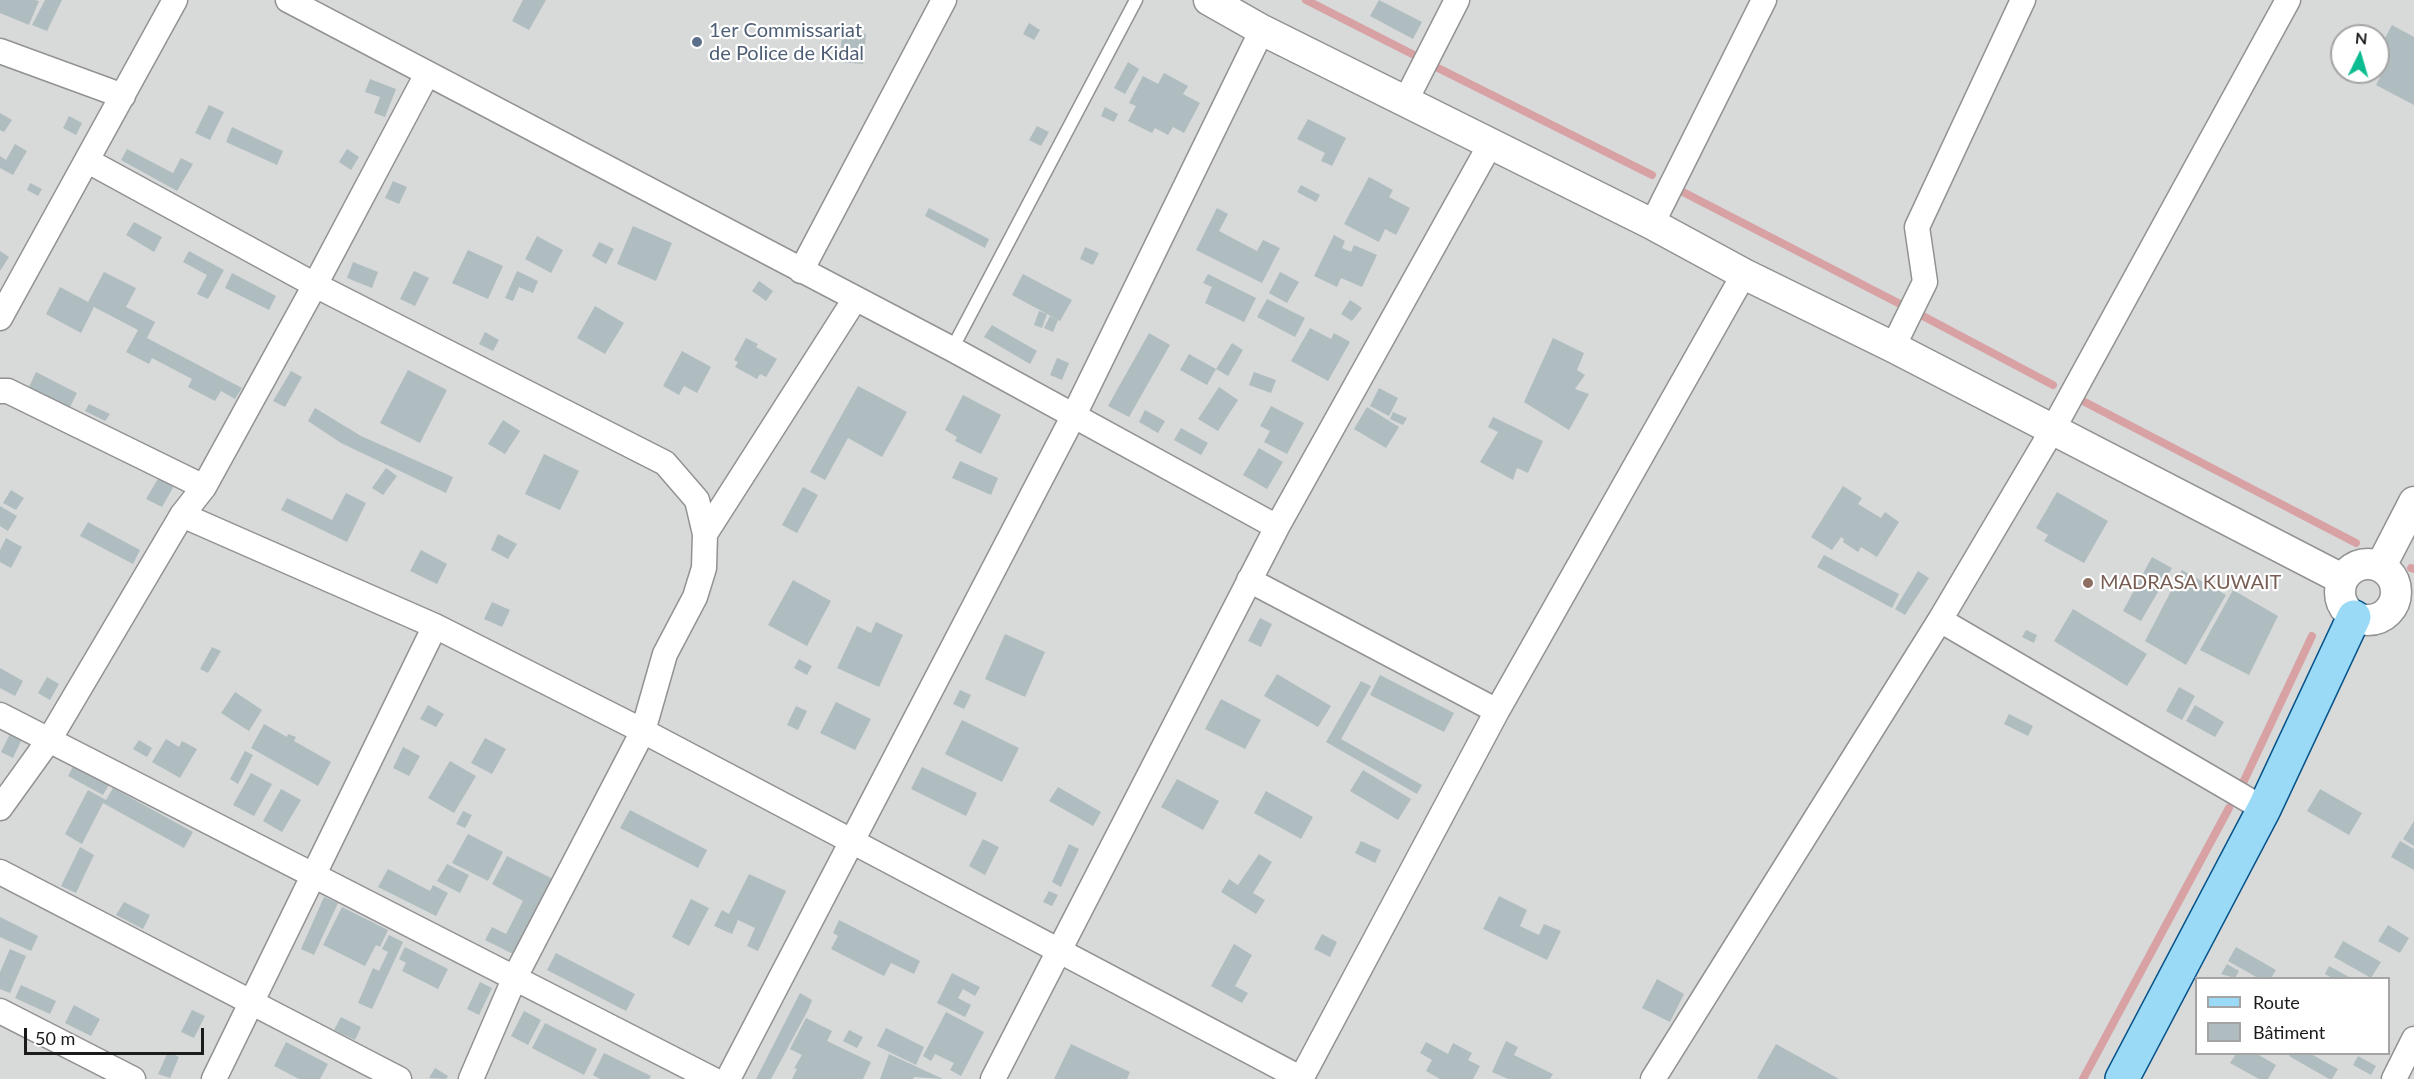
<!DOCTYPE html>
<meta charset="utf-8">
<style>
body{margin:0}
#map{position:relative;width:2414px;height:1079px;overflow:hidden;background:#e1e7ec;font-family:Lato,sans-serif}
canvas{display:block}
.legend{position:absolute;left:2195px;top:977px;width:195px;height:78px;box-sizing:border-box;background:#fff;border:2px solid #a4a4a4;margin:0;padding:8px 10px;list-style:none;font-size:18px;color:#1b1b1b}
.legend li{display:flex;align-items:center;gap:12px;height:30px}
.legend b{width:30px;border:2px solid #a4a4a4}
.north{position:absolute;left:2330px;top:24px;width:60px;height:60px;box-sizing:border-box;background:#fff;border:2px solid #a4a4a4;border-radius:50%;rotate:5deg;font-size:16px;font-weight:700;line-height:24px;text-align:center;color:#1b1b1b}
.north::after{content:'';display:block;margin:auto;width:21px;height:27px;background:#0abc8f;clip-path:polygon(50% 0,100% 100%,50% 72%,0 100%)}
.scale{position:absolute;left:24px;top:1028px;width:180px;height:27px;box-sizing:border-box;border:3px solid #1b1b1b;border-top:0;padding-left:8px;font-size:18px;line-height:21px;white-space:nowrap;color:#1b1b1b;-webkit-text-stroke:4px #fff;paint-order:stroke}
</style>
<div id="map">
<canvas width="2414" height="1079"></canvas>
<ul class="legend">
<li><b style="height:8px;background:#9bdaf7"></b>Route</li>
<li><b style="height:16px;background:#b0bdc0"></b>Bâtiment</li>
</ul>
<div class="north">N</div>
<div class="scale">50 m</div>
</div>
<script>
const g = document.querySelector('canvas').getContext('2d');
g.lineJoin = 'round';
function fill(path, color) { g.fillStyle = color; g.fill(path, 'evenodd'); }
const poly = rows => new Path2D(rows.map(r => 'M' + r).join(''));
function trace(path, color, width, dash) { g.strokeStyle = color; g.lineWidth = width; g.lineCap = dash ? 'butt' : 'round'; g.setLineDash(dash || []); g.stroke(path); }
function drawText(font, color, halo, rows, align = 'center') {
  g.font = font + ' Lato,sans-serif'; g.lineWidth = 4.5; g.setLineDash([]); g.textBaseline = 'middle'; g.strokeStyle = halo; g.fillStyle = color; for (const [text, x, y, turn = 0] of rows) {
    g.save(); g.translate(x, y); g.rotate((+turn || 0) * Math.PI / 180); g.textAlign = isNaN(turn) ? turn : align; if (halo) g.strokeText(text, 0, 0); g.fillText(text, 0, 0); g.restore();
  }
}
const residential = poly([
 [0,0,2414,0,2414,1079,0,1079],
 [2342,36,2378,36,2378,72,2342,72],
 [2196,978,2388,978,2388,1054,2196,1054]
]);
const stream = poly([
 [1306,0,1418,57],
 [1436,67,1652,175],
 [1681,191,1902,305],
 [1921,315,2053,385],
 [2079,399,2356,543],
 [2411,568,2414,569],
 [2242,785,2312,636],
 [2083,1079,2229,808]
]);
const building = poly([
 [0,0,35,0,39,1,29,25,0,13],
 [45,0,62,0,47,31,32,25],
 [523,0,546,0,529,30,512,21],
 [1379,0,1422,22,1413,39,1370,16],
 [1029,23,1040,30,1034,40,1023,34],
 [2392,25,2414,37,2414,105,2376,85,2380,77,2370,72,2378,72,2378,51],
 [842,32,866,34,863,64,840,62],
 [1128,62,1139,69,1125,94,1114,88],
 [1164,73,1188,86,1183,94,1200,103,1184,133,1173,127,1168,135,1155,128,1152,133,1128,121,1136,106,1129,103,1143,76,1158,84],
 [370,79,396,89,385,117,374,113,380,97,365,92],
 [209,105,224,112,210,140,195,133],
 [1105,107,1118,114,1114,122,1101,116],
 [0,113,12,120,4,132,0,130],
 [69,116,82,123,76,135,63,128],
 [1308,119,1346,138,1332,166,1321,161,1325,153,1297,139],
 [1037,126,1049,132,1041,146,1029,140],
 [232,127,283,151,277,165,226,142],
 [15,144,27,151,13,175,0,168,0,156,6,160],
 [127,149,173,173,181,158,193,164,177,191,121,160],
 [347,149,359,157,351,170,339,162],
 [1369,177,1393,190,1389,197,1410,208,1396,235,1385,229,1379,242,1344,224],
 [393,181,407,187,399,204,385,198],
 [30,183,42,189,38,196,27,190],
 [1301,185,1320,195,1316,202,1297,192],
 [929,208,989,239,985,248,925,216],
 [1217,208,1228,214,1219,231,1257,251,1263,240,1280,248,1262,283,1196,250],
 [134,222,162,237,154,252,126,235],
 [633,226,672,243,656,281,617,264],
 [1334,235,1345,241,1342,248,1351,252,1354,245,1377,255,1362,287,1341,278,1337,287,1314,276],
 [537,236,563,250,551,273,525,259],
 [599,242,614,249,606,264,592,256],
 [1085,247,1099,253,1093,265,1080,259],
 [468,250,503,266,488,299,452,283],
 [0,251,9,257,0,271],
 [189,251,224,270,208,299,197,294,207,275,183,262],
 [353,262,378,272,372,288,347,278],
 [414,271,429,278,415,306,400,299],
 [517,271,538,281,533,293,519,287,513,301,505,298],
 [104,272,136,288,126,307,155,322,147,338,242,388,235,399,221,391,215,401,188,387,192,379,152,358,149,364,126,352,138,330,94,307,81,333,46,314,60,287,88,302],
 [1280,272,1299,282,1287,303,1269,293],
 [232,273,276,296,269,310,225,288],
 [1023,274,1072,300,1060,321,1012,295],
 [1208,274,1256,298,1244,322,1205,303,1212,287,1203,283],
 [759,281,773,291,766,301,752,291],
 [1267,299,1305,318,1295,337,1257,317],
 [1350,300,1362,308,1352,321,1341,314],
 [595,306,624,323,605,354,577,338],
 [1039,311,1047,314,1042,328,1034,325],
 [1050,316,1058,320,1053,332,1044,328],
 [992,325,1037,351,1030,364,984,337],
 [1310,328,1331,339,1334,333,1350,342,1328,381,1291,361],
 [485,332,499,340,493,351,479,344],
 [1149,333,1170,345,1129,417,1108,406],
 [746,338,758,344,756,347,777,359,766,377,760,374,757,379,735,367,738,362,734,360],
 [1553,338,1584,353,1577,370,1585,375,1575,389,1589,394,1569,430,1524,402],
 [1232,343,1243,350,1228,376,1216,369],
 [682,351,711,367,697,393,684,386,679,395,663,386],
 [1189,354,1216,369,1207,385,1180,370],
 [1057,358,1069,363,1062,380,1050,375],
 [408,370,447,390,420,443,380,423],
 [291,371,302,377,285,407,273,401],
 [36,372,77,393,70,407,29,387],
 [1254,372,1276,380,1271,393,1249,385],
 [858,386,907,412,882,457,848,438,825,480,810,472],
 [1219,387,1238,400,1218,431,1198,419],
 [1379,388,1398,398,1389,416,1370,406],
 [963,395,1001,415,981,454,955,441,957,437,945,430],
 [89,404,110,414,105,421,85,411],
 [1271,406,1304,423,1287,454,1264,442,1270,431,1260,426],
 [1367,407,1399,427,1386,448,1354,429],
 [315,408,361,436,453,477,446,493,341,443,308,421],
 [1145,410,1165,421,1158,433,1139,422],
 [1393,412,1407,418,1403,425,1390,419],
 [1493,417,1543,441,1528,473,1517,468,1513,480,1480,462,1498,432,1488,427],
 [503,420,520,431,505,454,488,444],
 [1181,428,1208,443,1201,455,1174,440],
 [1259,448,1283,462,1267,489,1243,475],
 [544,454,579,471,560,510,525,494],
 [960,461,998,478,991,495,952,478],
 [386,468,397,476,383,495,372,488],
 [159,477,174,486,162,507,146,499],
 [1843,486,1862,498,1858,504,1881,518,1885,512,1899,522,1877,557,1861,547,1858,552,1843,542,1844,539,1841,537,1832,550,1811,537],
 [803,487,818,495,797,533,782,525],
 [11,490,24,498,16,510,3,503],
 [2057,492,2108,521,2084,563,2044,541,2048,535,2036,528],
 [346,493,366,503,347,542,281,510,287,498,332,520],
 [0,506,17,516,8,531,0,526],
 [88,522,140,550,133,564,80,536],
 [498,534,517,544,508,559,491,550],
 [6,538,22,547,11,568,0,562,0,550],
 [421,550,447,564,437,584,410,571],
 [1824,555,1899,594,1892,608,1817,567],
 [2152,557,2172,568,2141,621,2123,611],
 [2182,570,2226,595,2186,665,2145,641],
 [1918,571,1929,578,1905,615,1895,609],
 [793,580,831,601,807,646,768,625],
 [2233,590,2278,616,2249,675,2200,650],
 [492,602,510,610,502,627,484,619],
 [2073,609,2147,654,2127,686,2054,641],
 [1260,618,1272,624,1261,647,1248,641],
 [876,622,903,635,879,687,837,668,857,626,871,633],
 [2026,630,2037,635,2034,643,2022,637],
 [1005,634,1045,652,1025,697,985,679],
 [212,647,221,651,208,673,200,669],
 [799,659,812,666,807,675,794,668],
 [0,668,23,681,15,696,0,688],
 [1277,674,1331,706,1318,727,1264,696],
 [1380,675,1454,713,1444,732,1370,695],
 [47,677,59,684,50,700,38,693],
 [1361,681,1371,686,1341,739,1422,785,1417,794,1326,742],
 [2179,687,2195,696,2182,720,2166,711],
 [960,690,971,695,964,709,953,704],
 [235,692,262,710,249,731,221,713],
 [1221,699,1261,720,1245,749,1205,729],
 [836,702,871,719,855,750,820,733],
 [428,705,444,714,436,727,420,719],
 [2195,705,2224,722,2215,737,2186,721],
 [796,706,807,711,798,730,787,725],
 [2009,714,2033,726,2028,736,2004,724],
 [962,720,1019,748,1002,782,945,754],
 [264,724,287,737,288,734,296,737,294,741,331,762,318,786,251,748],
 [10,734,22,739,13,758,1,752],
 [485,738,506,749,492,774,471,763],
 [166,739,179,747,182,741,197,749,180,778,152,762],
 [139,740,152,748,147,757,133,749],
 [403,747,420,756,409,776,393,768],
 [245,751,253,755,238,784,230,779],
 [76,761,111,781,103,795,68,776],
 [450,761,476,776,454,813,428,798],
 [922,767,977,793,966,816,911,789],
 [1363,770,1411,799,1398,820,1350,791],
 [251,773,272,784,254,816,233,805],
 [1177,779,1219,801,1203,830,1161,807],
 [1058,787,1101,812,1093,826,1049,801],
 [113,788,193,832,184,848,103,803,82,844,65,834,88,790,106,800],
 [281,789,301,800,282,832,263,821],
 [2320,789,2362,813,2349,835,2307,811],
 [1266,791,1313,817,1301,839,1254,813],
 [630,810,707,850,698,868,620,828],
 [463,811,472,815,465,828,456,824],
 [2414,821,2414,846,2403,839],
 [468,834,503,852,488,881,452,863],
 [983,839,999,847,985,875,969,866],
 [1361,841,1381,850,1375,863,1355,853],
 [2400,841,2414,849,2414,870,2391,857],
 [1069,844,1079,849,1061,887,1052,882],
 [80,847,94,855,76,893,61,886],
 [1259,854,1272,862,1253,893,1265,900,1256,914,1221,892,1229,879,1238,885],
 [507,856,553,879,513,954,485,940,492,927,506,934,523,901,492,884],
 [447,864,469,875,460,893,437,881],
 [388,869,430,891,433,885,448,893,436,916,378,887],
 [749,874,786,891,758,951,747,946,755,928,738,920,732,934,714,926,722,910,729,914],
 [1049,891,1058,895,1052,906,1043,902],
 [1499,896,1527,910,1520,926,1539,935,1544,924,1561,931,1547,960,1483,929],
 [324,897,338,903,314,955,301,949],
 [691,899,709,908,689,946,672,937],
 [124,902,150,915,143,929,116,915],
 [342,907,388,930,380,947,376,945,365,966,323,945],
 [0,917,38,936,31,951,0,937],
 [839,920,920,961,914,974,891,963,884,976,831,949,838,936,833,933],
 [2388,925,2409,938,2400,953,2378,941],
 [1322,934,1337,942,1330,957,1314,949],
 [389,935,403,942,372,1009,358,1003,373,968,379,971,388,952,382,949],
 [2343,941,2381,962,2371,978,2334,957],
 [1234,944,1252,955,1235,986,1248,993,1242,1003,1211,986],
 [405,947,448,969,438,989,402,971,406,963,399,959],
 [2236,947,2276,970,2271,978,2258,978,2228,961],
 [10,949,26,956,10,993,0,989,0,972],
 [556,953,635,994,626,1011,547,970],
 [2227,964,2239,971,2235,978,2221,974],
 [2329,966,2351,978,2332,978,2325,974],
 [952,973,980,987,975,996,963,989,958,998,971,1005,965,1017,937,1003],
 [1657,979,1684,994,1670,1022,1642,1008],
 [480,982,492,988,479,1015,467,1009],
 [21,985,56,1001,50,1014,15,998],
 [800,993,812,1000,808,1010,771,1079,756,1079],
 [74,1005,100,1019,91,1036,65,1023],
 [192,1010,205,1016,194,1038,181,1032],
 [524,1011,541,1020,528,1045,511,1036],
 [946,1012,984,1032,961,1076,950,1070,954,1063,935,1054,931,1061,923,1056],
 [341,1017,361,1027,355,1040,334,1030],
 [806,1018,832,1031,827,1041,871,1062,863,1079,792,1079,797,1069,794,1068,802,1055,790,1049],
 [545,1023,597,1049,584,1075,532,1048],
 [886,1028,924,1047,916,1065,877,1046],
 [849,1030,863,1037,857,1048,843,1041],
 [1506,1041,1518,1047,1514,1055,1553,1074,1550,1079,1508,1079,1492,1072],
 [286,1042,328,1064,320,1079,299,1079,274,1066],
 [1426,1042,1448,1054,1453,1043,1472,1053,1468,1060,1480,1066,1473,1079,1440,1079,1426,1071,1432,1060,1420,1053],
 [1071,1044,1130,1072,1127,1079,1054,1079],
 [1776,1044,1839,1079,1759,1079,1757,1078],
 [168,1052,179,1057,170,1078,158,1074],
 [604,1053,651,1076,649,1079,600,1079,593,1075],
 [889,1054,943,1079,914,1077,913,1079,880,1079],
 [2236,1054,2257,1054,2276,1065,2268,1079,2259,1079,2230,1063],
 [2290,1054,2311,1054,2338,1069,2332,1079,2329,1079,2289,1056],
 [2358,1056,2376,1066,2371,1075,2353,1065],
 [435,1068,448,1076,446,1079,429,1078]
]);
const service = poly([
 [952,349,1136,0]
]);
const minor = poly([
 [288,0,952,349,1277,527],
 [0,51,123,96],
 [1406,100,1457,0],
 [88,161,315,285,665,463,697,500,705,534],
 [1652,224,1764,0],
 [801,271,944,0],
 [0,318,175,0],
 [1893,347,1925,282,1917,227,2023,0],
 [0,391,8,391,204,487],
 [182,515,435,626,643,731,1302,1079],
 [1249,580,1497,711],
 [1940,620,2264,809],
 [0,715,712,1079],
 [0,808,49,740,182,515,204,487,315,285,427,74],
 [0,872,399,1079],
 [0,1011,133,1079],
 [214,1079,435,626],
 [471,1079,515,977,643,731,665,654,695,597,704,568,705,534,855,299],
 [728,1079,1074,415,1262,30],
 [993,1079,1277,527,1491,143],
 [1301,1079,1497,711,1744,274],
 [1653,1079,1940,620,2053,429,2288,0],
 [2394,1079,2414,1039]
]);
const tertiary = poly([
 [1209,0,1262,30,1652,224,1744,274,1893,347,2342,579],
 '2340 592a28 28 0 1 1 56 0a28 28 0 1 1-56 0Z',
 [2381,566,2414,502]
]);
const primary = poly([
 [2122,1079,2264,809,2354,617]
]);
const markers = [
 [697,42,6,"#5c6f8a"],
 [2088,583,6,"#8d6e63"]
];
const serviceNames = [
 ["1er Commissariat",709,31],
 ["de Police de Kidal",709,54]
];
const educationNames = [
 ["MADRASA KUWAIT",2100,583]
];
fill(residential, '#d8d9d9');
trace(stream, '#d8a2a4', 8);
fill(building, '#b0bdc0');
trace(service, '#929292', 15);
trace(minor, '#929292', 27);
trace(tertiary, '#929292', 33);
trace(primary, '#07548a', 36);
trace(service, '#fff', 12);
trace(minor, '#fff', 24);
trace(tertiary, '#fff', 30);
trace(primary, '#9bdaf7', 33);
for (const [x, y, r, color] of markers) { const dot = new Path2D(); dot.arc(x, y, r, 0, 2 * Math.PI); g.fillStyle = color; g.fill(dot); trace(dot, '#fff', 2); }
drawText('20px', '#4e5e75', '#fff', serviceNames, 'left');
drawText('20px', '#785e54', '#fff', educationNames, 'left');
</script>
